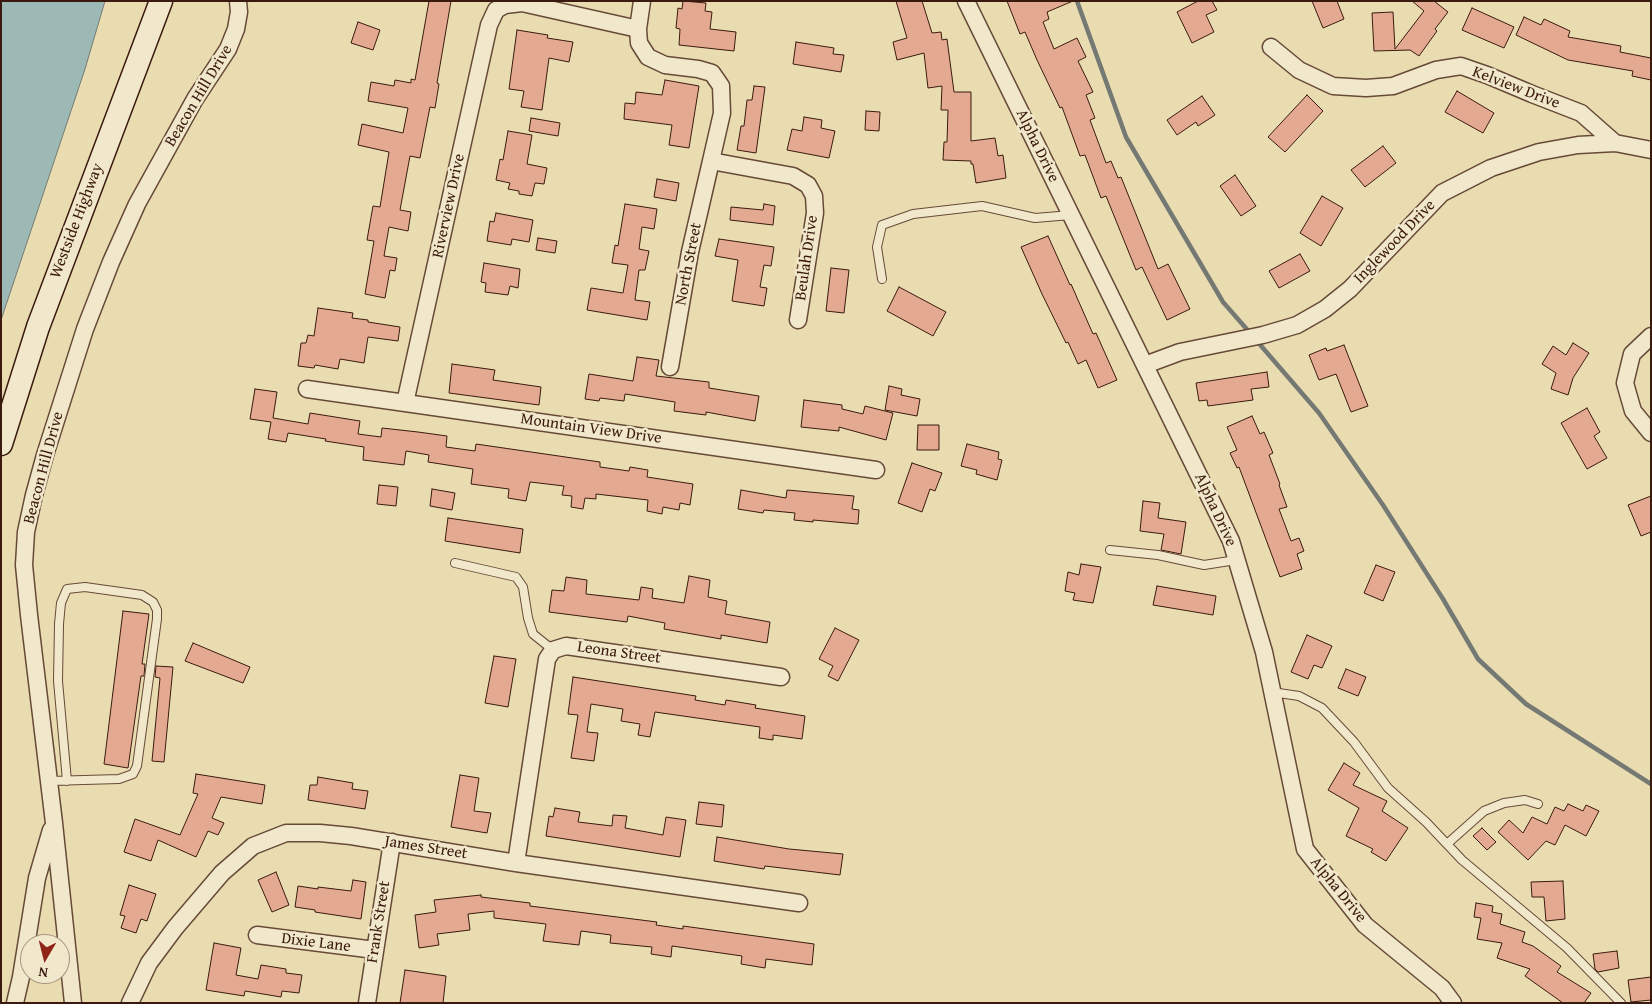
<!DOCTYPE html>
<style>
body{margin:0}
#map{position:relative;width:1652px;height:1004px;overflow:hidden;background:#eadcb1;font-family:"Gentium Book Plus",serif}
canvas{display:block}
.frame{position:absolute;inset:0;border:2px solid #3a1a0e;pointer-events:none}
.north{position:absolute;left:20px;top:934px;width:50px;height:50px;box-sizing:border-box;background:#f1e8cc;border:1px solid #a89680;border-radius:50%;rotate:188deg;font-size:14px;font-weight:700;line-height:20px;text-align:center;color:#3a1a0e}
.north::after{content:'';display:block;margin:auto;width:18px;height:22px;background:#8f2418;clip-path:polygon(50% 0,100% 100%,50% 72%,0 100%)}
</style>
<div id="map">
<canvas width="1652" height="1004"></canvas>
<div class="frame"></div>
<div class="north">N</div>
</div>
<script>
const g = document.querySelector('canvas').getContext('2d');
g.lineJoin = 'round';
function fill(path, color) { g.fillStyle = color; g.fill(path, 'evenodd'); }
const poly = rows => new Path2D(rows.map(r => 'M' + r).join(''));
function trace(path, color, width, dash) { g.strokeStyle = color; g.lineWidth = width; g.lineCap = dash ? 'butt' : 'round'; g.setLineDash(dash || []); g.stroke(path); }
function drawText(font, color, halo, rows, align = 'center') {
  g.font = font + ' "Gentium Book Plus",serif'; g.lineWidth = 5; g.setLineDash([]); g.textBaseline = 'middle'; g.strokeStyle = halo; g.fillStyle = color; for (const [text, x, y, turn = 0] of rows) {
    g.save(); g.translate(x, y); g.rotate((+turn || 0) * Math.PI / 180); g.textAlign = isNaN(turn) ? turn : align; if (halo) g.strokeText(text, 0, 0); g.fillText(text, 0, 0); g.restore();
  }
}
const water = poly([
 [1,1,105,1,85,69,1,320,1,1]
]);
const stream = poly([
 [1077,1,1126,137,1223,302,1251,334],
 [1256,340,1319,413,1383,505,1443,599,1478,659,1526,704,1651,784]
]);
const building = poly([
 [429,1,451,1,437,83,439,84,435,108,430,107,420,158,410,156,400,210,411,212,408,231,389,227,384,256,397,258,395,271,390,270,385,298,365,294,374,241,367,240,373,206,380,207,389,152,358,145,362,124,403,133,408,108,368,101,371,82,394,86,395,80,411,83,411,79,415,80,429,1],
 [683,1,706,3,705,11,712,12,710,29,736,32,734,51,679,45,680,29,676,28,678,8,682,9,683,1],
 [896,1,922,1,932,33,941,32,942,40,947,39,954,92,971,92,971,141,995,138,998,156,1003,155,1006,178,976,183,973,164,971,164,971,161,943,160,944,142,947,142,948,110,941,110,942,86,928,88,924,53,897,60,893,42,907,38,896,1],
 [1007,1,1073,1,1047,12,1049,19,1043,22,1054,49,1077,38,1086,57,1078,61,1093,92,1086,95,1095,118,1090,120,1106,163,1111,161,1118,178,1121,177,1158,269,1168,264,1190,309,1167,320,1142,267,1136,270,1106,196,1101,198,1085,155,1080,156,1062,107,1060,108,1037,60,1025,32,1020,34,1007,1],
 [1198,1,1212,1,1217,10,1206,15,1214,32,1192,43,1177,12,1198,1],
 [1312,1,1337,1,1344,19,1323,28,1312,1],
 [1412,1,1434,1,1448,12,1435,29,1437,31,1419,56,1410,50,1374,51,1372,13,1393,12,1395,49,1424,11,1412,1],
 [1472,8,1514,27,1504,48,1462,30,1472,8],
 [1524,17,1541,25,1544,19,1570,31,1568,37,1621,46,1620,52,1651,58,1651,80,1632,76,1633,71,1568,60,1516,35,1524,17],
 [358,22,380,30,373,50,351,43,358,22],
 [517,30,548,35,547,38,573,42,569,62,549,58,542,110,521,107,524,91,509,89,517,30],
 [796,42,834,48,833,54,844,55,841,72,793,64,796,42],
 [665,80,699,86,689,148,669,145,672,125,624,119,625,103,635,104,636,92,662,95,665,80],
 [754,86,765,87,756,153,737,150,741,126,744,126,747,100,752,100,754,86],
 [1457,91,1494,113,1483,133,1445,112,1457,91],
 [1307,95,1323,111,1285,152,1268,137,1307,95],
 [1202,96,1215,115,1198,126,1196,122,1177,135,1167,120,1202,96],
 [866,111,880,112,879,131,865,130,866,111],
 [804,117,822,120,821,128,835,131,829,158,787,150,792,129,802,131,804,117],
 [531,118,560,123,558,136,529,131,531,118],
 [508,131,532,135,527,164,547,168,544,184,535,183,532,196,519,194,519,191,508,189,510,183,496,180,500,159,503,160,508,131],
 [1383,146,1396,163,1365,187,1351,170,1383,146],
 [1235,175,1256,206,1241,216,1220,186,1235,175],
 [657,179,679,183,676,201,654,197,657,179],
 [1322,196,1343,208,1321,246,1300,233,1322,196],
 [625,204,657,209,654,229,642,227,639,249,649,251,645,270,639,270,635,300,650,302,647,320,587,310,591,288,623,293,628,265,612,263,615,245,618,246,625,204],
 [764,204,775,206,773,225,730,220,731,207,763,210,764,204],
 [496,213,533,220,529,242,512,239,511,245,487,241,490,221,494,222,496,213],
 [1048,236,1070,285,1071,284,1093,334,1096,333,1117,380,1098,388,1086,360,1078,364,1068,342,1066,343,1042,294,1021,247,1048,236],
 [538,238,557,241,555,253,536,250,538,238],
 [719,239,774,247,771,266,764,265,760,287,767,288,764,306,732,301,738,260,715,256,719,239],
 [1300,254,1310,271,1279,288,1269,271,1300,254],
 [484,263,520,269,518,288,510,286,508,295,485,292,486,283,481,282,484,263],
 [831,268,849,270,844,313,826,311,831,268],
 [899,287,946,312,933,336,887,311,899,287],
 [318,308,353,313,352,318,368,320,368,322,400,327,398,341,368,337,364,363,340,359,338,369,315,365,314,368,298,366,301,343,306,343,308,335,314,336,318,308],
 [1573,343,1589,353,1573,378,1568,395,1551,389,1556,373,1542,364,1553,346,1566,355,1573,343],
 [1344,345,1368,406,1351,412,1336,374,1319,380,1309,355,1326,348,1327,351,1344,345],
 [637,357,659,360,656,376,709,382,709,388,759,396,755,421,706,412,706,415,674,411,675,402,625,394,624,401,600,398,599,401,585,399,589,374,633,381,637,357],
 [452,364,495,370,493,380,541,387,539,405,449,393,452,364],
 [1267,372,1269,387,1251,389,1253,400,1208,406,1207,400,1199,401,1196,383,1267,372],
 [889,386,902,389,901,395,920,399,917,416,885,410,889,386],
 [255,389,277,392,273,418,308,424,310,413,360,421,358,434,381,437,382,428,418,432,447,436,446,447,475,451,476,444,600,462,600,467,629,471,630,467,648,470,647,477,693,484,690,505,680,503,679,510,663,507,662,514,647,511,648,500,596,494,596,499,585,498,583,509,571,507,572,496,562,495,564,486,530,482,526,501,508,498,509,489,471,484,473,469,428,462,429,455,406,451,404,465,363,460,364,447,325,441,326,439,288,433,286,442,268,439,271,422,250,419,255,389],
 [804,400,842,405,842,409,863,414,865,406,893,413,886,440,839,427,839,431,801,427,804,400],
 [1587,408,1600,432,1594,436,1607,458,1587,469,1561,423,1587,408],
 [1252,416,1260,434,1264,432,1273,453,1269,455,1280,484,1279,485,1287,507,1279,509,1291,541,1299,538,1304,551,1297,554,1302,569,1280,577,1239,467,1237,468,1230,453,1237,450,1227,427,1252,416],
 [918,425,939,425,939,450,917,450,918,425],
 [967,444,999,452,998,459,1002,460,997,480,976,474,977,470,961,466,967,444],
 [912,463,942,473,935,491,930,489,922,512,898,503,912,463],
 [379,485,398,487,396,506,377,504,379,485],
 [432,489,455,493,452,510,430,506,432,489],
 [741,490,786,498,787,490,854,496,852,509,859,510,858,524,813,520,813,522,794,520,795,513,764,510,763,513,738,509,741,490],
 [1651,496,1651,532,1641,536,1628,505,1651,496],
 [1143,501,1160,503,1158,518,1186,522,1181,554,1161,550,1164,534,1140,531,1143,501],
 [448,518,523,529,520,553,445,541,448,518],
 [1081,564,1101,567,1093,603,1073,600,1075,593,1065,591,1068,572,1079,575,1081,564],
 [1376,565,1395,572,1383,601,1364,593,1376,565],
 [689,576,710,580,708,597,727,601,725,614,770,622,767,643,721,635,721,639,664,629,665,623,628,616,627,622,549,612,552,590,564,591,566,577,587,580,586,594,639,600,641,587,653,589,652,598,684,603,689,576],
 [1157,586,1216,596,1213,615,1153,605,1157,586],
 [123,611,149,614,142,664,145,664,144,676,141,676,128,768,104,764,123,611],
 [835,628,859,640,838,681,828,676,833,666,819,659,835,628],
 [1307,635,1332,646,1322,668,1314,665,1308,679,1291,672,1307,635],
 [193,643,250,667,243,683,185,661,193,643],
 [494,656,516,659,508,707,485,703,494,656],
 [156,666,173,667,164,762,152,761,160,678,155,677,156,666],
 [1346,669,1366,677,1358,696,1338,688,1346,669],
 [573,677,696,696,695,700,725,705,726,700,756,705,755,708,805,716,802,739,773,735,773,740,759,738,760,727,655,712,650,737,638,735,640,724,621,721,623,709,591,704,587,732,598,733,594,761,571,758,578,715,568,714,573,677],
 [1344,763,1360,773,1353,785,1387,801,1382,811,1408,828,1386,861,1371,852,1373,849,1346,836,1359,808,1328,790,1344,763],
 [196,774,265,785,262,804,221,797,212,818,224,823,218,835,208,831,196,857,158,840,151,861,124,852,135,819,180,835,198,794,193,793,196,774],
 [460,775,479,778,474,811,491,813,487,833,451,827,460,775],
 [318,777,353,783,352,789,368,791,365,809,308,800,310,785,317,785,318,777],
 [699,802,724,805,722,827,696,824,699,802],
 [1568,804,1583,811,1586,805,1599,811,1586,836,1565,825,1555,845,1546,841,1528,860,1498,832,1509,820,1523,833,1532,817,1547,824,1555,807,1564,811,1568,804],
 [555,808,580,812,578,822,612,826,613,815,627,816,625,828,663,835,666,817,686,820,680,857,546,836,549,816,553,817,555,808],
 [1482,828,1496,842,1487,850,1473,836,1482,828],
 [717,837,789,849,843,854,840,875,765,866,764,869,714,861,717,837],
 [276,872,289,905,272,912,258,880,276,872],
 [353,880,366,882,361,919,315,912,315,910,295,907,298,886,318,889,318,887,351,891,353,880],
 [1563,881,1565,919,1546,921,1544,897,1532,897,1531,882,1563,881],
 [129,885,156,894,147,921,141,919,136,933,121,928,125,916,120,915,129,885],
 [481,895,481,897,530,903,530,906,657,922,656,925,683,929,683,926,814,944,812,965,766,959,765,968,741,964,742,956,672,946,671,957,651,954,652,947,610,943,611,935,581,931,579,945,543,941,546,924,494,918,494,911,468,914,470,930,437,934,439,945,419,948,415,915,436,912,434,900,481,895],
 [1476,903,1493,906,1492,912,1502,914,1500,924,1525,932,1522,942,1533,946,1561,966,1557,972,1591,993,1584,1003,1563,1003,1525,976,1530,969,1497,958,1502,943,1477,939,1481,918,1474,917,1476,903],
 [214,943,241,948,236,975,258,979,261,965,286,969,286,973,302,975,299,993,282,991,281,997,245,991,244,996,206,990,214,943],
 [1617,951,1619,968,1598,972,1595,969,1593,954,1617,951],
 [405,970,446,976,443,1003,400,1003,405,970],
 [1651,977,1651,1000,1631,1002,1628,980,1651,977]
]);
const lane = poly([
 [882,279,877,247,882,225,913,214,982,206,1035,218,1071,215],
 [1110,550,1158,555,1204,565,1236,560],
 [455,563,516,577,523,587,528,618,533,634,553,650],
 [1272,692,1299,696,1322,708,1354,742,1388,788,1426,822,1462,860,1567,948,1621,1003],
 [49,781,119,779,133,774,137,766,157,619,157,610,153,602,142,595,85,587,67,589,61,603,59,624,58,681,67,781],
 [1447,844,1484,811,1504,803,1525,800,1538,804]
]);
const street = poly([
 [642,1,638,29,639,43,648,57,665,65,698,69,712,73,721,86,722,113,711,161,793,176,808,185,814,196,815,213,798,320],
 [966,1,1231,541,1264,652,1305,849,1365,925,1442,988,1453,1003],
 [1271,47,1299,70,1333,86,1366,88,1393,86,1436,70,1461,66,1487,75,1532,94,1581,113,1615,143],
 [1651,336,1632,354,1625,383,1633,411,1651,433],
 [1145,365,1180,352,1263,335,1297,325,1325,309,1350,289,1442,193,1491,168,1539,152,1578,145,1615,143,1651,150],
 [670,367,690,252,711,161],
 [307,389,876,470],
 [405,403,489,25,496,10,505,5,522,3,638,29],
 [516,863,547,659,553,650,566,646,781,677],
 [257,935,375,950],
 [15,1003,21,977,37,878,51,830],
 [73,1003,54,823,29,615,24,565,26,532,34,495,45,455,85,329,111,262,137,204,195,99,228,49,236,29,239,12,238,1],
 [130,1003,149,963,175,928,222,873,253,846,286,833,320,833,351,836,516,863,799,903],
 [367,1003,392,842]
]);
const secondary = poly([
 [1,444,38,327,161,1]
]);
const streetNames = [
 ["Kelview Drive",1516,88,21],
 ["Beacon Hill Drive",199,96,-59],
 ["Alpha Drive",1037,146,64],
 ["Riverview Drive",449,206,-78],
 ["Westside Highway",77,221,-69],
 ["Inglewood Drive",1395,242,-46],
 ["Beulah Drive",807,258,-82],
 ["North Street",689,264,-79],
 ["Mountain View Drive",591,429,8],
 ["Beacon Hill Drive",44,468,-75],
 ["Alpha Drive",1215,510,65],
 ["Leona Street",619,653,8],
 ["James Street",426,848,9],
 ["Alpha Drive",1338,890,51],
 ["Frank Street",379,922,-81],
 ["Dixie Lane",316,943,7]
];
fill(water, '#9cb9b6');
trace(water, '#757973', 1);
trace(stream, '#757973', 4.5);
fill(building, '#e4aa91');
trace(building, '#3a1a0e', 1);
trace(lane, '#664a37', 10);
trace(street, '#664a37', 19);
trace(secondary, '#3a1a0e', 25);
trace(lane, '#f1e8cc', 8);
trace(street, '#f1e8cc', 16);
trace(secondary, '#f1e8cc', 22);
drawText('16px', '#3a1a0e', '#f1e8cc', streetNames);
</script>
